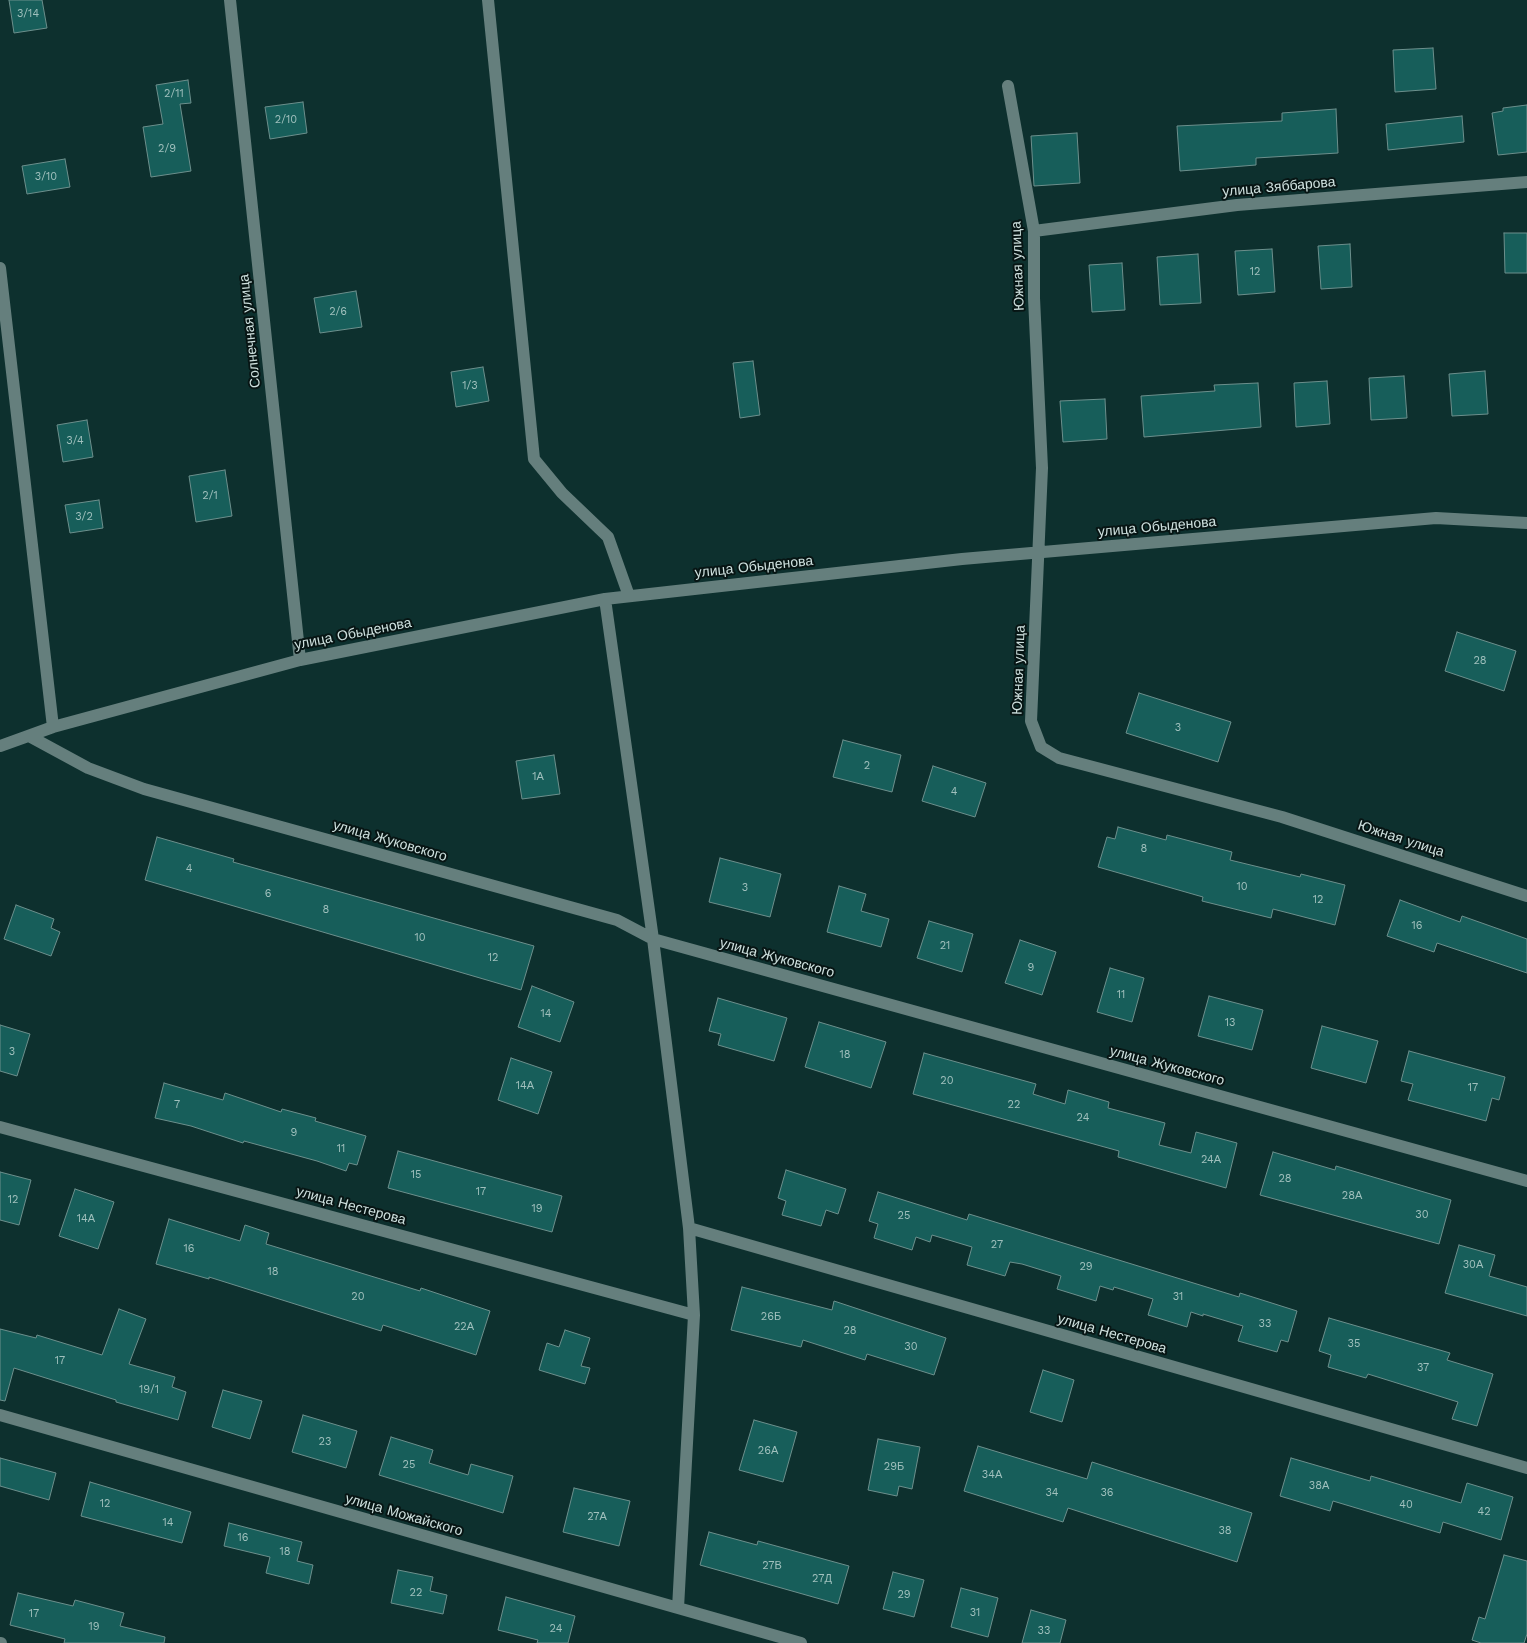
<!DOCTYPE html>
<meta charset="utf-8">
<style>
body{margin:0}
canvas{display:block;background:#0d302e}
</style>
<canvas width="1527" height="1643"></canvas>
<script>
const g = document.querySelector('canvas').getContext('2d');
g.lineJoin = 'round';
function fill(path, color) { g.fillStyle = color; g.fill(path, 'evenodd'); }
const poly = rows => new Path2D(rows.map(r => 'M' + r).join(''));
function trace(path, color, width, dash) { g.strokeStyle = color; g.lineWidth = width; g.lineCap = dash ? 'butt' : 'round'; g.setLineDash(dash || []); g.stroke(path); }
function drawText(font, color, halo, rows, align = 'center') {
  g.font = font + ' "Work Sans",sans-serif'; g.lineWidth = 4; g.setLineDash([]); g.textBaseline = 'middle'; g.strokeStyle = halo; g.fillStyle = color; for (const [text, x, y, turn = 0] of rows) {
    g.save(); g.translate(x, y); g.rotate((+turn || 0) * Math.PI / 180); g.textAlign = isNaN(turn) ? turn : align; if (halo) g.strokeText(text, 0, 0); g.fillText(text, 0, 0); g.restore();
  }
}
const building = poly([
 [9,0,42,0,47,28,14,33,9,0],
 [1433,48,1436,89,1395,92,1393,50,1433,48],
 [188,80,191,103,180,104,191,171,151,177,143,127,163,124,156,85,188,80],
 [303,102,307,133,270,139,265,107,303,102],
 [1527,105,1527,152,1498,155,1492,113,1503,111,1503,108,1527,105],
 [1336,109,1338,153,1256,158,1256,165,1180,171,1177,126,1282,121,1282,113,1336,109],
 [1462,116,1464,142,1388,150,1386,124,1462,116],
 [1077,133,1080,183,1034,186,1031,136,1077,133],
 [65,159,70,187,27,194,22,166,65,159],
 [1504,233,1527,233,1527,273,1505,273,1504,233],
 [1350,244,1352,287,1321,289,1318,246,1350,244],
 [1272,249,1275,292,1238,295,1235,251,1272,249],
 [1198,254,1201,303,1160,305,1157,257,1198,254],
 [1122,263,1125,310,1092,312,1089,265,1122,263],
 [356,291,362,327,320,333,314,298,356,291],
 [753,361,760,415,740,418,733,363,753,361],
 [483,367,489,401,456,407,451,372,483,367],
 [1485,371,1488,414,1452,416,1449,374,1485,371],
 [1404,376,1407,418,1371,420,1369,378,1404,376],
 [1327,381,1330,424,1296,427,1294,383,1327,381],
 [1258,383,1261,427,1144,437,1141,396,1215,391,1214,385,1258,383],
 [1105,399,1107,439,1063,442,1060,401,1105,399],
 [87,420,93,457,63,462,57,425,87,420],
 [225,470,232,516,196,522,189,476,225,470],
 [99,500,103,528,70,533,65,505,99,500],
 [1457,632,1516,651,1504,691,1445,671,1457,632],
 [1139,693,1231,722,1218,762,1126,733,1139,693],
 [843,740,901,755,892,792,833,777,843,740],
 [554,755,560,794,522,799,516,761,554,755],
 [933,766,986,783,975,817,922,801,933,766],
 [1118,827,1166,840,1167,835,1232,852,1230,860,1300,877,1301,874,1345,885,1335,925,1273,909,1271,918,1202,901,1203,897,1098,867,1107,837,1115,839,1118,827],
 [157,837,234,859,233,862,534,946,521,990,145,880,157,837],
 [720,858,781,874,770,917,709,902,720,858],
 [839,886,866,894,861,911,889,919,881,947,827,932,839,886],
 [1400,900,1460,922,1462,916,1527,939,1527,973,1437,943,1434,952,1387,936,1400,900],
 [16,905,54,919,51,928,60,932,51,956,4,939,16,905],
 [929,921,973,934,962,972,917,958,929,921],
 [1020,940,1056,952,1042,995,1005,983,1020,940],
 [1110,968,1144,978,1132,1022,1097,1012,1110,968],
 [532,986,574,1002,560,1042,518,1027,532,986],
 [1209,996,1263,1010,1252,1050,1198,1036,1209,996],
 [718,998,787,1018,774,1061,718,1045,721,1034,709,1031,718,998],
 [819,1022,886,1042,871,1088,805,1067,819,1022],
 [0,1025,30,1034,17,1076,0,1071,0,1025],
 [1322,1026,1378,1041,1366,1083,1311,1068,1322,1026],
 [1409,1051,1505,1077,1499,1100,1492,1098,1486,1121,1408,1100,1413,1084,1401,1081,1409,1051],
 [924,1053,1036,1084,1033,1094,1065,1104,1068,1090,1109,1102,1108,1108,1165,1123,1159,1145,1191,1153,1196,1132,1237,1143,1226,1188,1118,1157,1119,1151,913,1094,924,1053],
 [511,1058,552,1072,538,1114,498,1100,511,1058],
 [164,1083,223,1100,225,1093,281,1112,282,1109,316,1118,315,1121,366,1136,357,1165,349,1163,346,1171,317,1161,244,1141,243,1143,191,1126,155,1118,164,1083],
 [398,1151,562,1196,552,1232,388,1188,398,1151],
 [1273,1152,1335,1170,1336,1166,1451,1200,1439,1244,1260,1195,1273,1152],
 [786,1170,846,1189,838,1214,826,1210,821,1226,782,1215,786,1201,778,1198,786,1170],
 [0,1172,31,1180,19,1225,0,1220,0,1172],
 [75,1189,114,1202,98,1249,59,1236,75,1189],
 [878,1192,967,1220,969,1214,1239,1297,1240,1293,1297,1311,1288,1342,1281,1340,1277,1352,1238,1341,1243,1326,1203,1314,1203,1316,1191,1312,1187,1327,1148,1315,1153,1299,1114,1287,1113,1290,1100,1286,1096,1301,1057,1289,1061,1276,1022,1264,1010,1262,1005,1276,967,1265,972,1247,932,1235,930,1242,916,1237,912,1250,874,1238,878,1224,869,1221,878,1192],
 [169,1219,240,1241,245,1225,269,1233,266,1244,420,1291,421,1288,490,1311,476,1355,383,1325,381,1331,209,1277,209,1279,156,1264,169,1219],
 [1459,1245,1495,1255,1489,1276,1527,1287,1527,1316,1445,1293,1459,1245],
 [742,1287,832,1310,834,1301,946,1338,934,1375,867,1354,865,1360,803,1340,801,1347,731,1330,742,1287],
 [119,1309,146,1319,129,1364,175,1377,172,1387,186,1392,178,1420,116,1402,116,1400,14,1368,5,1401,0,1400,0,1329,36,1338,37,1335,102,1355,119,1309],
 [1329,1318,1450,1353,1447,1360,1493,1374,1477,1426,1452,1419,1458,1402,1368,1374,1366,1378,1328,1367,1331,1355,1319,1351,1329,1318],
 [565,1330,590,1338,581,1366,590,1368,585,1384,539,1370,547,1343,559,1347,565,1330],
 [1043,1370,1074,1380,1062,1422,1030,1412,1043,1370],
 [223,1390,262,1401,250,1439,212,1427,223,1390],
 [303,1415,357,1431,346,1468,292,1452,303,1415],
 [754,1420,797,1432,783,1482,739,1470,754,1420],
 [391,1437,433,1450,429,1463,468,1475,471,1464,513,1476,503,1513,379,1475,391,1437],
 [878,1439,920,1447,912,1489,899,1486,897,1496,868,1490,878,1439],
 [978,1446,1087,1479,1092,1462,1252,1513,1237,1562,1068,1508,1063,1522,964,1491,978,1446],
 [0,1458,56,1473,49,1500,0,1486,0,1458],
 [1291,1458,1370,1481,1371,1476,1461,1503,1467,1483,1513,1497,1501,1540,1443,1522,1440,1533,1333,1501,1330,1511,1280,1496,1291,1458],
 [90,1482,191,1512,182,1543,81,1516,90,1482],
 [574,1488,630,1501,619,1546,563,1532,574,1488],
 [229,1523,302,1542,297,1561,313,1565,309,1584,266,1573,270,1557,224,1546,229,1523],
 [709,1532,757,1545,758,1541,849,1566,838,1604,700,1565,709,1532],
 [1504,1555,1527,1561,1527,1634,1524,1643,1481,1643,1472,1640,1479,1617,1485,1619,1504,1555],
 [398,1570,433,1577,430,1591,447,1595,443,1614,391,1603,398,1570],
 [893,1572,924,1580,914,1617,883,1609,893,1572],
 [961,1588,998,1598,988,1637,951,1627,961,1588],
 [18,1593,73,1606,75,1600,124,1613,120,1626,165,1637,164,1643,64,1643,65,1639,10,1625,18,1593],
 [506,1597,575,1616,568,1643,537,1643,538,1640,498,1630,506,1597],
 [1031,1610,1066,1620,1060,1643,1022,1643,1031,1610]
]);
const minor = poly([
 [230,0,300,660],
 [488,0,534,459,562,493,608,537,629,596],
 [1008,86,1034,231,1034,298,1042,468,1031,721,1041,747,1059,758,1282,817,1527,896],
 [1034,231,1237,205,1527,182],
 [0,268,53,727],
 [605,599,653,939,689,1228,694,1315,678,1608],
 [29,736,88,768,144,789,617,920,653,939,1527,1181],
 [0,746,53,727,300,660,605,599,962,559,1436,518,1527,523],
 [0,1127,694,1315],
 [689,1228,1527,1468],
 [0,1415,801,1643],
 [0,1643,1,1643]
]);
const numberNames = [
 ["3/14",28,14],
 ["2/11",174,94],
 ["2/10",286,120],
 ["2/9",167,149],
 ["3/10",46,177],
 ["12",1255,272],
 ["2/6",338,312],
 ["1/3",470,386],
 ["3/4",75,441],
 ["2/1",210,496],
 ["3/2",84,517],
 ["28",1480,661],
 ["3",1178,728],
 ["2",867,766],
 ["1А",538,777],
 ["4",954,792],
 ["8",1144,849],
 ["4",189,869],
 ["10",1242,887],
 ["3",745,888],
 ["6",268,894],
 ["12",1318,900],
 ["8",326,910],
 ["16",1417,926],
 ["10",420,938],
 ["21",945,946],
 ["12",493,958],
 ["9",1031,968],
 ["11",1121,995],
 ["14",546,1014],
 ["13",1230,1023],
 ["3",12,1052],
 ["18",845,1055],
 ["20",947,1081],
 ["14А",525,1086],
 ["17",1473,1088],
 ["7",177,1105],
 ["22",1014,1105],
 ["24",1083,1118],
 ["9",294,1133],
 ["11",341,1149],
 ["24А",1211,1160],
 ["15",416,1175],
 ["28",1285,1179],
 ["17",481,1192],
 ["28А",1352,1196],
 ["12",13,1200],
 ["19",537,1209],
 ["30",1422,1215],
 ["25",904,1216],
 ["14А",86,1219],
 ["27",997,1245],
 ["16",189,1249],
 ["30А",1473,1265],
 ["29",1086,1267],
 ["18",273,1272],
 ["20",358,1297],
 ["31",1178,1297],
 ["26Б",771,1317],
 ["33",1265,1324],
 ["22А",464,1327],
 ["28",850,1331],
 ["35",1354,1344],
 ["30",911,1347],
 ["17",60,1361],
 ["37",1423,1368],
 ["19/1",149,1390],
 ["23",325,1442],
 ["26А",768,1451],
 ["25",409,1465],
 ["29Б",894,1467],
 ["34А",992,1475],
 ["38А",1319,1486],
 ["34",1052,1493],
 ["36",1107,1493],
 ["12",105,1504],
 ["40",1406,1505],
 ["42",1484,1512],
 ["27А",597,1517],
 ["14",168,1523],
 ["38",1225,1531],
 ["16",243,1538],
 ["18",285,1552],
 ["27В",772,1566],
 ["27Д",822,1579],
 ["22",416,1593],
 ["29",904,1595],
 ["31",975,1613],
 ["17",34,1614],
 ["19",94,1627],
 ["24",556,1629],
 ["33",1044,1631]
];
const streetNames = [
 ["улица Зяббарова",1279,187,-5],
 ["Южная улица",1018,266,-92],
 ["Солнечная улица",250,331,-96],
 ["улица Обыденова",1157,527,-5],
 ["улица Обыденова",754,567,-6],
 ["улица Обыденова",353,634,-11],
 ["Южная улица",1019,670,-88],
 ["Южная улица",1401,839,18],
 ["улица Жуковского",390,841,16],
 ["улица Жуковского",777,958,15],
 ["улица Жуковского",1167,1066,15],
 ["улица Нестерова",351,1206,15],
 ["улица Нестерова",1112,1334,16],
 ["улица Можайского",404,1515,16]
];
fill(building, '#175e5a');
trace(building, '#6c8f8c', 1);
trace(minor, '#657f7d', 12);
drawText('11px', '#a0c0bd', null, numberNames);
drawText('14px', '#cee0de', '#071514', streetNames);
</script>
